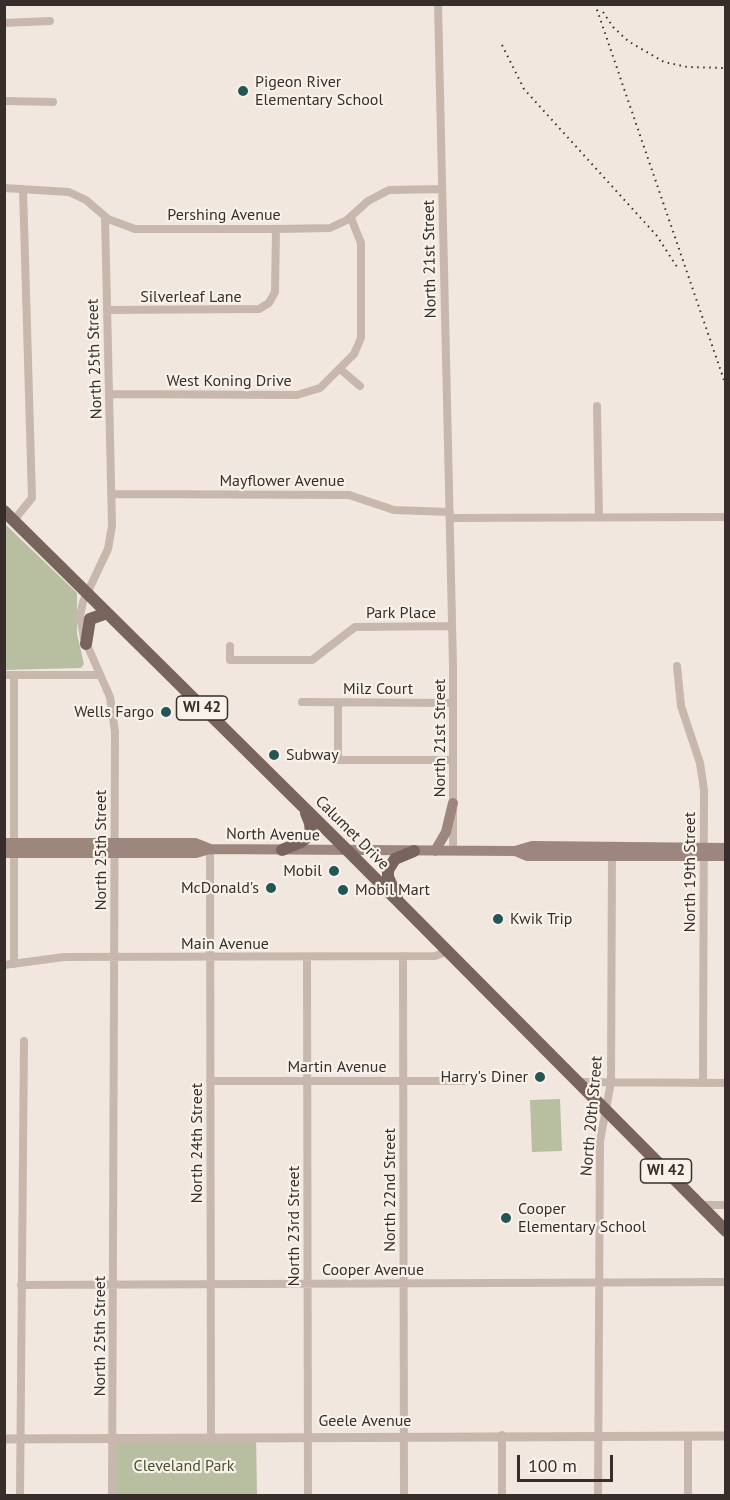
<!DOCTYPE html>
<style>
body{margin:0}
#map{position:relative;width:730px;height:1500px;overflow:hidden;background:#f1e7df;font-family:"PT Sans",sans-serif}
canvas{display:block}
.frame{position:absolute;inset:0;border:6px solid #372d2a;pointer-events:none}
.scale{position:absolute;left:517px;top:1455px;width:96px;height:27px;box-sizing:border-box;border:3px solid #372d2a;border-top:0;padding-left:8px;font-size:18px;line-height:21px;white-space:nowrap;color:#372d2a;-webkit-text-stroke:4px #f9f2eb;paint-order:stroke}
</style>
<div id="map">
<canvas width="730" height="1500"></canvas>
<div class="frame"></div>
<div class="scale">100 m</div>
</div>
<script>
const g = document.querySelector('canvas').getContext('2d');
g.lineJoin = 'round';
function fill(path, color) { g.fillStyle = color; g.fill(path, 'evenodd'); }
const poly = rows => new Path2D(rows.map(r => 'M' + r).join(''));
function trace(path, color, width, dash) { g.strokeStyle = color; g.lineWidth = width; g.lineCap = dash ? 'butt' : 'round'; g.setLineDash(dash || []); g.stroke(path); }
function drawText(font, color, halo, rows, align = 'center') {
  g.font = font + ' "PT Sans",sans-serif'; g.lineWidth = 4.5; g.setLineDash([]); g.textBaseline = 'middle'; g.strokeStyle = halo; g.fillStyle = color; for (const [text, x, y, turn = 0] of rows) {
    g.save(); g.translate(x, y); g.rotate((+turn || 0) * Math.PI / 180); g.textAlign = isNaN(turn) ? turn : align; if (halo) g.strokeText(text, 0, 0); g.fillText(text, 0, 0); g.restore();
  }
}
const green = poly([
 [4,523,77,593,77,634,84,664,81,668,5,670],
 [560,1099,562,1151,532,1152,530,1100],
 [256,1436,257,1495,112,1496,113,1437]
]);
const minor = poly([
 [438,4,453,666,453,851],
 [4,23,50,21],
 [4,101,53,102],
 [4,188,69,192,86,200,108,219,135,229,276,229,330,228,347,220,368,201,389,190,442,189],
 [105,217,112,526,108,549,83,602,80,616,84,638,110,697,115,732,112,1496],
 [107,310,259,309,269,303,275,292,276,229],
 [340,369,360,386],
 [109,394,297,395,320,388,354,354,361,338,361,243,351,218],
 [597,406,599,517],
 [111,494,349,495,394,510,450,512],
 [450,518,726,517],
 [14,520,32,498,23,189],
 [230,646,230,660,312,660,355,627,452,626],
 [677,666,681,706,700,763,704,790,703,1082],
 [4,675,99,675],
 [302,702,453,703],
 [338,702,338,760,453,760],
 [210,849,211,1436],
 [403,956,404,1496],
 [307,957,308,1496],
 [14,964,14,675],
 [4,965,64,957,435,956,446,952],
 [210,1081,463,1081],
 [577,1082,726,1083],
 [700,1205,726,1205],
 [21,1285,726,1282],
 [502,1435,502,1496],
 [688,1436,688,1496],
 [20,1496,24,1041],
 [598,1496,600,1141,611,1082,612,853]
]);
const tertiary = poly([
 [4,1439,726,1436]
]);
const secondary = poly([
 [4,843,195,843,210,849],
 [435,851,446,832,453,803],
 [515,851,527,856,726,856],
 [4,853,196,853,210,849,515,851,532,846,726,848]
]);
const primary = poly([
 [4,511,348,851,726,1231],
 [86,644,90,619,107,613],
 [282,850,301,842,311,834,310,823,306,813],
 [397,897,388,877,388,870,395,859,414,851]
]);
const rail = poly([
 [595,4,726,386],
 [603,12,613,27,628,41,664,62,687,67,726,68],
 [502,45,524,89,657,236,679,270]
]);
const markers = [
 [243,91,6,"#235655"],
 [166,712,6,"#235655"],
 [274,755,6,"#235655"],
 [334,871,6,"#235655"],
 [271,888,6,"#235655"],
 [343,890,6,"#235655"],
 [498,919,6,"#235655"],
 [540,1077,6,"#235655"],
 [506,1218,6,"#235655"]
];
const shields = [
 [202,708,51],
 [666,1171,51]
];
const shieldNames = [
 ["WI 42",202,708],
 ["WI 42",666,1171]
];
const poiNames = [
 ["Pigeon River",255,82],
 ["Elementary School",255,100],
 ["Wells Fargo",154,712,"right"],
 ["Subway",286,755],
 ["Mobil",322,871,"right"],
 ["McDonald's",259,888,"right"],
 ["Mobil Mart",355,890],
 ["Kwik Trip",510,919],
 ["Harry's Diner",528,1077,"right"],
 ["Cooper",518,1209],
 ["Elementary School",518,1227]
];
const streetNames = [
 ["Pershing Avenue",224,215],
 ["North 21st Street",430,259,-91],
 ["Silverleaf Lane",191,297],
 ["North 25th Street",95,359,-92],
 ["West Koning Drive",229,381],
 ["Mayflower Avenue",282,481],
 ["Park Place",401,613],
 ["Milz Court",378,689],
 ["North 21st Street",440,738,-90],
 ["Calumet Drive",352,833,45],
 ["North Avenue",273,835,1],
 ["North 25th Street",101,850,-90],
 ["North 19th Street",690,872,-90],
 ["Main Avenue",225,944],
 ["Martin Avenue",337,1067],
 ["North 20th Street",592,1116,-85],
 ["North 24th Street",197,1143,-90],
 ["North 22nd Street",390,1190,-90],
 ["North 23rd Street",294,1226,-90],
 ["Cooper Avenue",373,1270],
 ["North 25th Street",100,1336,-90],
 ["Geele Avenue",365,1421]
];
const parkNames = [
 ["Cleveland Park",184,1466]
];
fill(green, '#b7bfa0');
trace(minor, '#c8b7ac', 8);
trace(tertiary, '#c8b7ac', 9);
trace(secondary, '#9c867d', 10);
trace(primary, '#78645d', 12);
trace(rail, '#372d2a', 2, [1.5, 4.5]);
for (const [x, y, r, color] of markers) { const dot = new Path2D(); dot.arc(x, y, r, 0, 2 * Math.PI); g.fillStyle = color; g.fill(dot); trace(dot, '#f9f2eb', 2); }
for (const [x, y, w] of shields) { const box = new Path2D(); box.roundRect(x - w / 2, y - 12, w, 24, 4.5); g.fillStyle = '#f9f2eb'; g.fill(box); trace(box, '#372d2a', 1.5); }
drawText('bold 15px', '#372d2a', null, shieldNames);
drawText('16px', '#372d2a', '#f9f2eb', poiNames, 'left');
drawText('16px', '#372d2a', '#f9f2eb', streetNames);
drawText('16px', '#495330', '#f9f2eb', parkNames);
</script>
